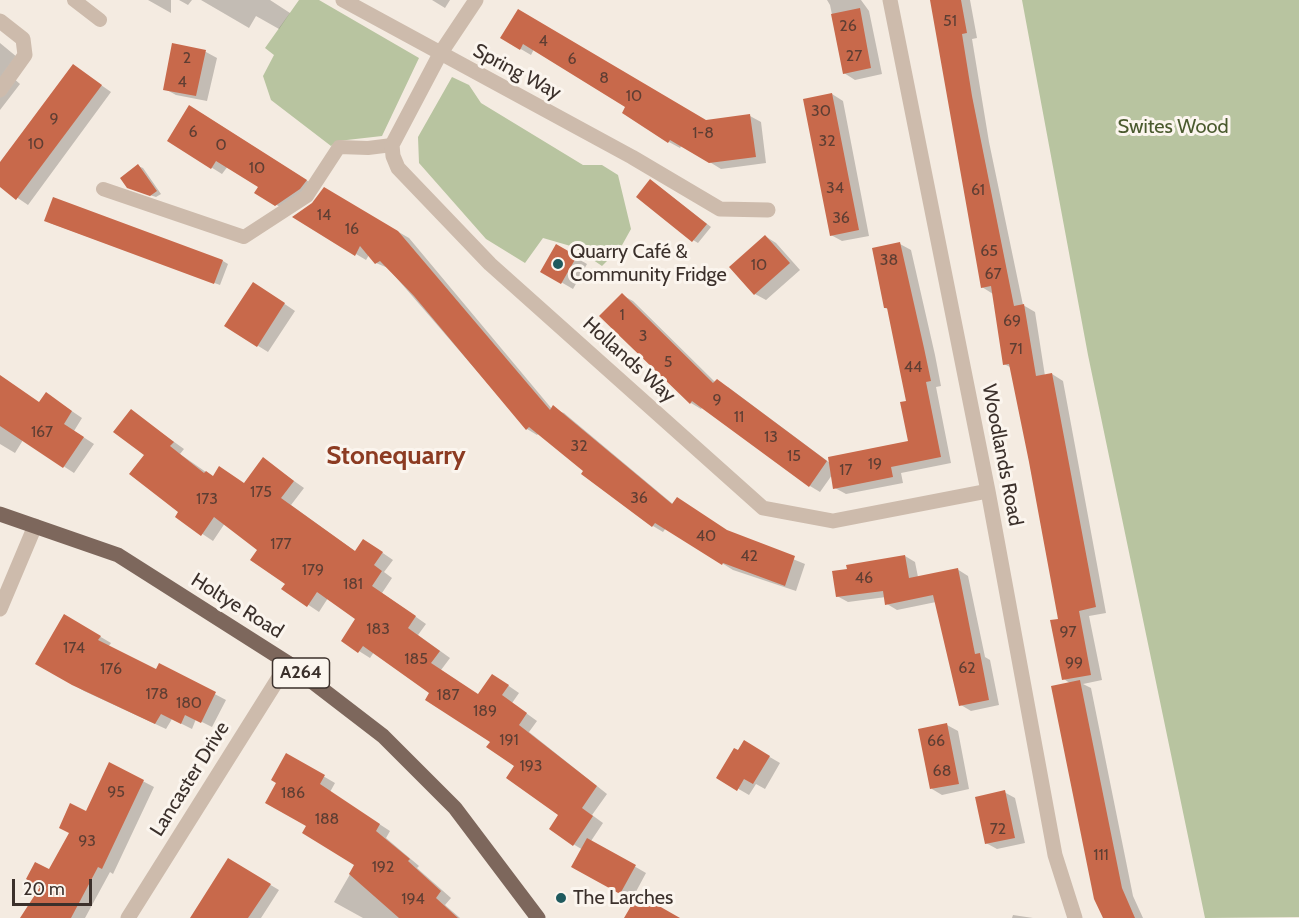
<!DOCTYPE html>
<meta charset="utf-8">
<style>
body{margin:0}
#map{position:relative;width:1299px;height:918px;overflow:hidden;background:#f4ebe1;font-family:Cabin,sans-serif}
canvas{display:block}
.scale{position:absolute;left:12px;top:879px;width:80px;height:27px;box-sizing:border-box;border:3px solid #3b302b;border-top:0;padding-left:8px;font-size:18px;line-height:21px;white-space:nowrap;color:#3b302b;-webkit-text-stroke:4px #fbf5ee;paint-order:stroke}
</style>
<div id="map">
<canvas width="1299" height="918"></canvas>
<div class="scale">20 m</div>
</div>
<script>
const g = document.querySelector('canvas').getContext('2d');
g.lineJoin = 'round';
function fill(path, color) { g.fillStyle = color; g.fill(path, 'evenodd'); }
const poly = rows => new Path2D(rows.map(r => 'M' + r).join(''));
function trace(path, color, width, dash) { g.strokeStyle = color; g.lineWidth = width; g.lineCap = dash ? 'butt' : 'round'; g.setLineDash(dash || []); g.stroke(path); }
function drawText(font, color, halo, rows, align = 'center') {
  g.font = font + ' Cabin,sans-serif'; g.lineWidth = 6; g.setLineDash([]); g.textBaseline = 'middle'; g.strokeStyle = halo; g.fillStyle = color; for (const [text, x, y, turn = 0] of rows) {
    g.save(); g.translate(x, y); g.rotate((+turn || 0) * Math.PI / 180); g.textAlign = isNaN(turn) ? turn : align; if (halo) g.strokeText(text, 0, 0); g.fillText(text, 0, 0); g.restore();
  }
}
const green = poly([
 [299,0,319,0,419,58,382,136,338,141,331,146,271,100,263,76,274,55,265,48],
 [1022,0,1299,0,1299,917,1205,918,1088,355],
 [452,77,469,85,481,103,583,165,602,165,618,175,631,229,621,247,602,266,574,247,543,238,525,263,486,239,419,163,418,137]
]);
const shadow = poly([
 [148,0,171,0,171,13],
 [179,0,192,0,188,5],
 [201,0,270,0,290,13,279,29,256,16,249,28],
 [432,0,450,0,445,8],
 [827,0,861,0,869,11,882,74,855,80,844,73,830,5],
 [932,0,970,0,977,38,972,39,989,142,1023,305,1035,312,1045,376,1052,374,1063,381,1106,613,1089,616,1102,680,1083,684,1091,688,1133,896,1143,918,1104,918,1071,684,1064,679,1059,620,1012,368,1004,364,993,294,982,287],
 [518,11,706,121,750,116,761,122,766,163,721,169,682,145,680,148,669,142,624,113,628,106,534,49,531,55,502,38],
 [0,43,23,62,12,77,20,84,0,110],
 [174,45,206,52,217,58,207,101,176,95,165,89],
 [74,66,111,92,28,205,0,186,0,165],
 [832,94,843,101,869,236,842,241,831,235],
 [201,113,317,187,287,211,256,193,260,187,228,166,222,174,169,141],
 [138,166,143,168,161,194,156,197,134,190],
 [656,184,711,227,698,243,693,240],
 [324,189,409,238,552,409,564,413,674,505,729,533,805,564,796,591,733,570,666,528,663,532,653,526,539,433,537,435,527,429,388,268,376,263,369,255,366,260,294,217,313,204],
 [53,199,223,261,228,264,220,285,50,223],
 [765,236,776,243,800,270,766,300,755,294],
 [900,244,911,250,935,355,941,386,936,387,951,463,901,473,903,483,846,494,835,488,832,475,820,492,810,486,703,407,701,409,691,403,622,295,633,301,716,383,728,387,830,463,909,442,908,402,890,310,885,308],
 [556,246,587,264,573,289,542,271],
 [264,290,295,311,268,352,226,326],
 [0,386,40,403,57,401,82,418,74,431,94,444,74,473,23,440,15,453,0,444],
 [131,411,184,449,180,454,213,477,244,484,263,459,304,488,291,505,356,552,374,547,393,560,384,572,392,578,382,593,426,624,418,635,450,658,441,670,479,696,503,682,519,693,512,703,537,721,529,732,607,794,592,815,603,823,591,841,646,873,632,899,573,867,583,850,573,844,560,815,492,741,432,693,374,652,370,658,343,641,357,618,328,598,319,612,283,588,287,583,259,550,225,523,213,541,177,517,180,512,146,455],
 [905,556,915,562,918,577,957,569,968,576,985,657,990,660,999,705,971,711,961,705,936,602,897,610,887,604,886,597,848,602,837,596],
 [65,616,111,643,108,647,157,671,160,665,226,700,212,727,196,719,192,729,172,719,166,729,84,691,37,663],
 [947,725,958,731,969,789,942,795,932,789],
 [744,742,780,763,765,789,756,784,749,795,718,777],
 [287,755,335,783,330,792,390,831,386,838,419,866,417,868,451,898,445,905,460,918,363,918,334,902,356,864,308,826,278,783],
 [110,764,154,787,113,874,110,872,85,918,21,918,87,813],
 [1004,792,1015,798,1025,843,997,849,986,843],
 [228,860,279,890,261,918,204,918],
 [1013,915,1033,918,1012,918]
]);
const building = poly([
 [930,0,961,0,967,33,962,34,972,96,1014,306,1024,304,1036,376,1052,373,1096,607,1079,611,1091,675,1062,680,1050,620,1058,619,1029,462,1009,364,1003,365,991,286,981,288],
 [860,8,871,68,843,74,831,14],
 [518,9,706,120,750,114,756,157,709,163,670,140,668,143,622,113,625,107,523,44,520,50,500,38],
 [172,43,206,50,196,96,163,90],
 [73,64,102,85,16,200,0,187,0,162],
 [832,93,859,230,830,236,803,99],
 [189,105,307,180,300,189,275,206,254,193,258,187,216,161,211,169,167,141],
 [138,164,157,191,150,196,127,188,120,178],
 [650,179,707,224,692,242,636,197],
 [324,187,398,231,550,410,553,405,672,504,677,497,727,530,795,556,785,586,723,563,722,565,655,523,652,527,581,474,583,471,529,427,526,430,414,296,380,261,375,264,360,246,355,256,292,217,312,203],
 [53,197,223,260,214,284,44,221],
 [765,235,790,263,754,295,729,267],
 [900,242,924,348,931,381,926,382,941,457,891,467,893,477,833,489,828,457,908,441,900,402,906,401,887,308,884,308,872,248],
 [556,244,577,256,561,284,540,272],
 [253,282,285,303,257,347,224,326],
 [622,293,713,383,717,379,827,461,809,487,692,401,690,404,599,316],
 [0,375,39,402,46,392,72,411,64,424,84,437,63,468,0,426],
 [131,409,174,442,170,446,204,473,206,471,213,476,219,466,244,483,263,457,294,481,281,498,355,551,363,539,383,552,374,565,382,571,372,586,416,616,408,628,440,651,431,663,478,694,492,674,509,685,502,695,527,713,519,725,597,786,582,808,593,816,573,846,549,829,558,815,506,778,514,766,486,747,490,742,425,700,429,693,363,646,358,653,341,641,355,619,317,592,307,607,281,589,285,584,250,560,257,550,214,517,201,536,175,517,178,512,129,474,144,455,113,432],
 [905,555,909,578,958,568,975,654,980,653,989,700,959,706,933,595,885,605,883,591,836,597,832,571,847,569,846,565],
 [64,614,101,636,98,640,156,669,159,663,216,692,201,723,185,715,181,724,161,714,155,724,72,685,35,664],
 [1080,680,1122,888,1135,918,1103,918,1094,899,1051,686],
 [947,723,959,784,930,789,918,729],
 [744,740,770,756,753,784,744,779,737,791,716,778,734,748,738,750],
 [286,753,325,775,320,784,380,824,376,831,410,859,408,861,441,891,436,898,458,918,399,918,349,874,354,865,302,833,306,826,265,803,276,783,271,780],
 [109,762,144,780,102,869,98,867,71,918,20,918,40,887,26,879,35,862,49,869,69,833,59,828,70,803,86,811],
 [1005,790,1015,838,985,844,975,797],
 [587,838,636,865,620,894,571,867],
 [228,858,271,884,248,918,190,918],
 [638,894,680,918,624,918]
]);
const service = poly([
 [74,0,100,20],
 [103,189,244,237,307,196,339,147,368,148,392,145]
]);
const minor = poly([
 [343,0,632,157,720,209,768,210],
 [476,0,440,54,392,145,393,156,398,168,490,264,763,508,833,521,988,491],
 [890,0,988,491,1055,855,1075,918],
 [0,21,23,39,25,55,0,90],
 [0,609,35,526],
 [128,918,288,663]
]);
const primary = poly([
 [0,514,118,555,288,663,383,736,455,808,538,918]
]);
const markers = [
 [558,264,6,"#1f5a5e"],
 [561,898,6,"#1f5a5e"]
];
const numberNames = [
 ["51",950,21],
 ["26",848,26],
 ["4",543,41],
 ["27",854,56],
 ["2",187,58],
 ["6",572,59],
 ["8",604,78],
 ["4",182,82],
 ["10",634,96],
 ["30",821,111],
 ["9",54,119],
 ["6",193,132],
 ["1-8",703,133],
 ["32",827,141],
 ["10",36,144],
 ["0",221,145],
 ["10",257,168],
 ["34",835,188],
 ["61",978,190],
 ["14",324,215],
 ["36",841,218],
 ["16",352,229],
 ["65",989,251],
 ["38",889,260],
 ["10",759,265],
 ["67",993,274],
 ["1",622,315],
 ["69",1012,321],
 ["3",643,336],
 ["71",1016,349],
 ["5",668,362],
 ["44",913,367],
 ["9",717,400],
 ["11",739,417],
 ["167",42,432],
 ["13",771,437],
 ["32",579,446],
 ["15",794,456],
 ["19",875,464],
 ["17",846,470],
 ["175",261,492],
 ["36",639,498],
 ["173",207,499],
 ["40",706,536],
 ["177",281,544],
 ["42",749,556],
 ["179",313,570],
 ["46",864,578],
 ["181",353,584],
 ["183",378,629],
 ["97",1068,632],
 ["174",74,648],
 ["185",416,659],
 ["99",1074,663],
 ["62",967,668],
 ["176",111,669],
 ["178",157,694],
 ["187",448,695],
 ["180",189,703],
 ["189",485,711],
 ["191",509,740],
 ["66",936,741],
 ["193",531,766],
 ["68",942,771],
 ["95",116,792],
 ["186",293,793],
 ["188",327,819],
 ["72",998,829],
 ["93",87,841],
 ["111",1101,855],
 ["192",383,867],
 ["194",413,899]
];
const shields = [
 [301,673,57]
];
const shieldNames = [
 ["A264",301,673]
];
const streetNames = [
 ["Spring Way",517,72,28],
 ["Hollands Way",629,360,42],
 ["Woodlands Road",1002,455,79],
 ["Holtye Road",237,606,32],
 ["Lancaster Drive",190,779,-58]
];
const parkNames = [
 ["Swites Wood",1173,127]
];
const poiNames = [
 ["Quarry Café &",570,252],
 ["Community Fridge",570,275],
 ["The Larches",573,898]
];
const districtNames = [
 ["Stonequarry",396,456]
];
fill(green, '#b8c4a0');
fill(shadow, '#0003');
fill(building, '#c8694b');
trace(service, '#cdbbac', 14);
trace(minor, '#cdbbac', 15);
trace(primary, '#7d675c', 15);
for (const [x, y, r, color] of markers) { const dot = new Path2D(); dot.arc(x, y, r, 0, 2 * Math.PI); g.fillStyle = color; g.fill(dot); trace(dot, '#fbf5ee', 2); }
drawText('16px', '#5e3e33', null, numberNames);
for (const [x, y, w] of shields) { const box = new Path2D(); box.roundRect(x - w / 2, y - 15, w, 30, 4.5); g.fillStyle = '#fbf5ee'; g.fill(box); trace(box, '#3b302b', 1.5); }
drawText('bold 18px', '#3b302b', null, shieldNames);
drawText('20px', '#3b302b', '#fbf5ee', streetNames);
drawText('20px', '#4a5a2e', '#fbf5ee', parkNames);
drawText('20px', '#3b302b', '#fbf5ee', poiNames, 'left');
drawText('bold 26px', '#8c3b22', '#fbf5ee', districtNames);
</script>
